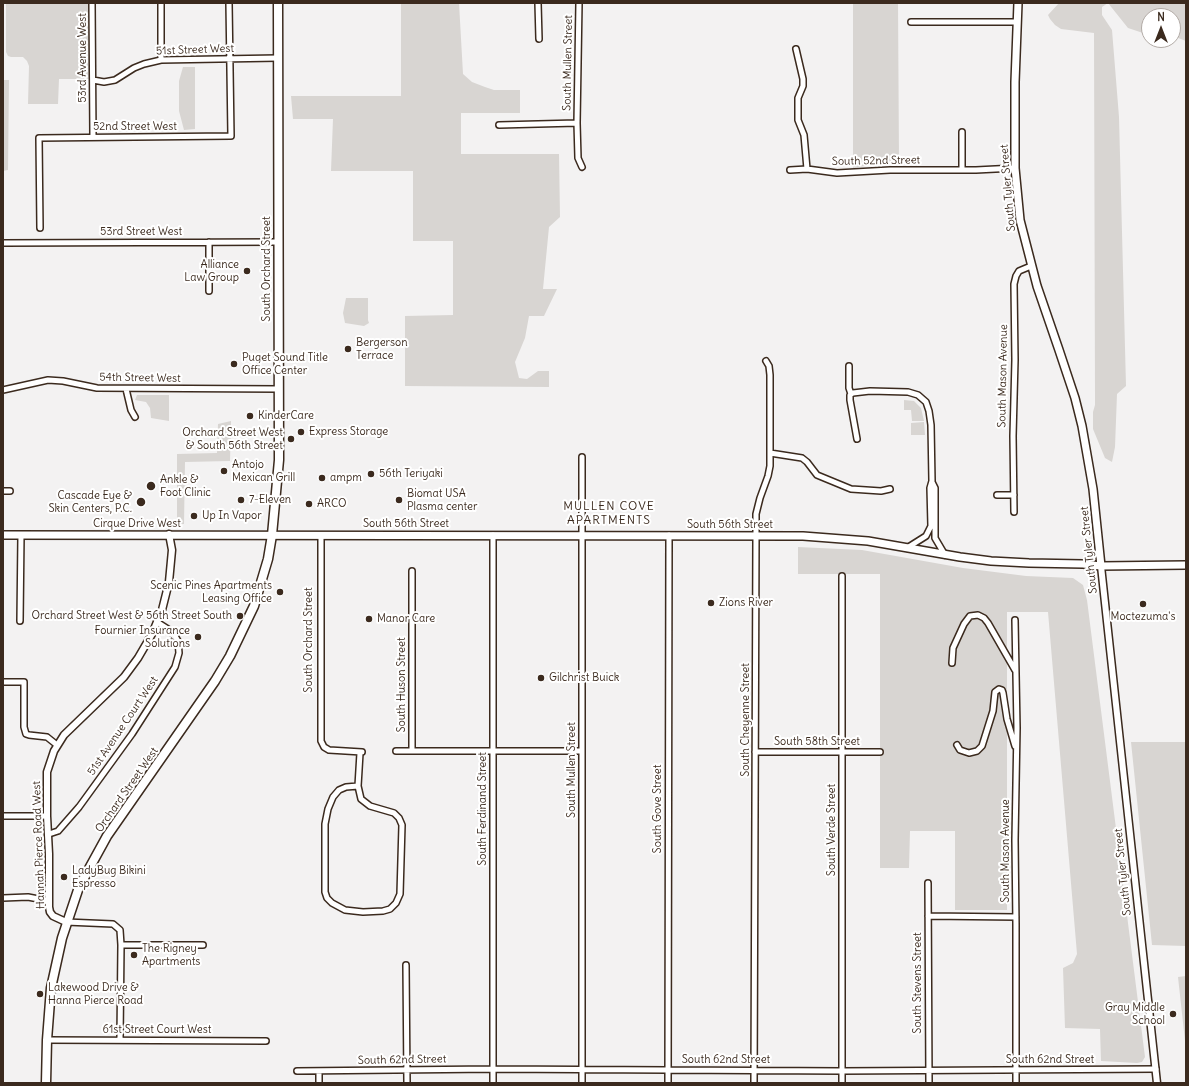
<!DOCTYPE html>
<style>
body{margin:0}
#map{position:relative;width:1189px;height:1086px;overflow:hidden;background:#f3f2f2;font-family:Delius,sans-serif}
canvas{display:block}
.frame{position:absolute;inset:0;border:4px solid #3b2a1e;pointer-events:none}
.north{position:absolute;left:1141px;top:8px;width:40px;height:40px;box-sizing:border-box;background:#fff;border:1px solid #b1aaa5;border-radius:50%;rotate:0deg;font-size:11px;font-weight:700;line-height:16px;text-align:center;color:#3b2a1e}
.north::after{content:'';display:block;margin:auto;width:14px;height:18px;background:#3b2a1e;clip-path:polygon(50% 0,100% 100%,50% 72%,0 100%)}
</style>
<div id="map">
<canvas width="1189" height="1086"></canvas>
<div class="frame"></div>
<div class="north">N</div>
</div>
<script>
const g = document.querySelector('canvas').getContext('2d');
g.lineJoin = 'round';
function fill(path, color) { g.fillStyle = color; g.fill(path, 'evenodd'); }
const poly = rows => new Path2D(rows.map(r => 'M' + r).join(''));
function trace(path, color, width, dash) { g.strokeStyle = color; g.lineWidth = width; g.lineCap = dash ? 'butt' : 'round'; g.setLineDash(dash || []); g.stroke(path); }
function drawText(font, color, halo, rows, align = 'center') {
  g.font = font + ' Delius,sans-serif'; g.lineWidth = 4; g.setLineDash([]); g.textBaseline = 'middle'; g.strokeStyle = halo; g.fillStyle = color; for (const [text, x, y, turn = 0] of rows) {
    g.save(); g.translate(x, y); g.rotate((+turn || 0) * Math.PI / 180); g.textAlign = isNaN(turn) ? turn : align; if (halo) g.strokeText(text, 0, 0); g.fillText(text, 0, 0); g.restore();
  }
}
const green = poly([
 [6,3,89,3,89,79,59,79,58,104,28,104,29,66,27,61,23,57,11,57,8,56,6,52],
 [401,3,459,3,463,74,472,82,485,87,494,90,520,90,520,113,461,113,461,154,559,154,560,217,549,227,543,289,557,289,544,316,529,316,525,338,515,362,519,378,527,379,538,371,549,371,549,387,405,386,405,316,453,315,453,241,413,241,413,171,331,171,333,119,293,119,291,96,401,96],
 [853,3,898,3,899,160,853,168],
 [1059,3,1186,3,1186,41,1173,36,1173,16,1149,16,1149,35,1128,28,1108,3,1102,7,1102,15,1112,30,1119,117,1126,386,1117,394,1115,447,1112,462,1105,458,1093,429,1093,412,1095,405,1095,398,1094,33,1061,29,1055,25,1050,19,1048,15],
 [183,67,195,67,195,129,184,130,179,111,179,81],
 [3,80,9,80,8,170,3,171],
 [346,298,368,298,368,320,369,323,364,326,345,323,343,313],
 [137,395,169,395,169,421,151,418,150,408,146,402,135,400],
 [904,400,914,401,921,408,924,421,912,421,911,410,904,410],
 [231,421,230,461,185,462,184,524,177,524,177,454,217,453,218,424],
 [924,422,925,435,911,435,911,423],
 [798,547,862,550,963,568,1026,576,1073,578,1083,585,1087,600,1145,1057,1142,1062,1137,1063,1101,1061,1100,1029,1065,1028,1063,968,1073,963,1077,954,1048,612,1007,612,1007,910,955,910,955,831,910,831,909,868,880,868,880,574,798,574],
 [1131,742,1186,742,1186,946,1152,945],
 [1186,976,1186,1050,1178,977]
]);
const minor = poly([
 [92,3,93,137],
 [161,3,161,60],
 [538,3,539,39],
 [579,3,577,123,578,158,582,167],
 [911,22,1016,22],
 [796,49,803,79,803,86,798,98,798,120,804,135,807,169],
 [93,80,104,82,115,80,134,68,144,64,161,60,278,58],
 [499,125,577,123],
 [962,132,962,170],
 [790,170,807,169,837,173,890,170,976,170,1015,168],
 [40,228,39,138,231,136,229,3],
 [209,242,209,291],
 [3,243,278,242],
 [849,366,849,388,851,394],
 [126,389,131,410,135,417],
 [3,390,48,380,63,381,97,388,279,389],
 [857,439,850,400,850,395,853,393,870,391,908,392,918,395,926,402,929,411,931,425,932,481,930,488,931,526,926,536,907,548],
 [770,453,802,458,807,462,817,475,851,489,881,491,890,489],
 [932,482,935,488,935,538,945,555],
 [3,491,10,491],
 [997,495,1014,495],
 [1014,512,1013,436,1015,360,1014,284,1016,276,1019,271,1031,266],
 [493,535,493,1083],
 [321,536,321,741,324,747,329,750,362,752],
 [1015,620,1017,728,1015,840,1016,925,1016,1083],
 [20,621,21,535],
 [952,663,953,648,964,624,970,616,978,615,984,618,988,623,1015,670],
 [3,682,24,682,24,727,26,734,29,735,47,737,57,745],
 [957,745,960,750,969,753,977,751,982,746,993,711,995,692,999,689,1002,690,1003,693,1007,719,1015,746],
 [396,751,582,751],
 [412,751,412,571],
 [755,752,880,752],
 [358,786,346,787,339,790,333,797,328,809,325,824,325,892,327,898,332,903,345,910,363,912,383,911,390,909,396,903,400,894,402,825,399,818,394,813,370,806,361,799,358,786,360,753],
 [3,816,47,816],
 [49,834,58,831,79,807,132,734,175,667,179,653,178,641,175,636,168,629,157,622],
 [928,883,929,1083],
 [3,898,28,897,49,901],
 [928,916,1016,917],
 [66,922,113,924,120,930,121,945,203,945],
 [406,965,407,1083],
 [120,1039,121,945],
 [47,1040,266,1041],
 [297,1071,493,1069,842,1071,1156,1069],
 [319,1083,319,1071],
 [582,1083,582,457],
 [668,1083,669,535],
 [754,1083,756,536,756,514,760,498,768,476,770,466,770,375,769,366,766,361],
 [842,1083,842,576]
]);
const tertiary = poly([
 [1101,566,1157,1083],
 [66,922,53,916,50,912,49,907,49,854,47,816,47,772,54,751,64,735,124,677,138,658,152,634,162,610,169,582,172,550,169,534]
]);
const secondary = poly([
 [1018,3,1015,82,1015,168,1020,220,1037,286,1059,350,1075,398,1082,426,1093,489,1101,566],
 [3,535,803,536,868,541,960,557,991,561,1029,563,1083,564,1101,566,1186,565]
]);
const primary = poly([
 [46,1083,47,1040,51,988,62,938,79,887,107,836,215,681,230,656,254,606,268,559,272,535,279,460,278,3]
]);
const markers = [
 [247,271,4,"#3b2a1e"],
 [348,349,4,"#3b2a1e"],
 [234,364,4,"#3b2a1e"],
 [250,416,4,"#3b2a1e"],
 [301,432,4,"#3b2a1e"],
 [291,439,4,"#3b2a1e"],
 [224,471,4,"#3b2a1e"],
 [371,474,4,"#3b2a1e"],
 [322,478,4,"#3b2a1e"],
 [151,486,5,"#3b2a1e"],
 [241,500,4,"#3b2a1e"],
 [399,500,4,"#3b2a1e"],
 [141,502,5,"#3b2a1e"],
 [309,504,4,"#3b2a1e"],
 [194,516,4,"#3b2a1e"],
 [280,592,4,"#3b2a1e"],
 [711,603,4,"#3b2a1e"],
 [1143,604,4,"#3b2a1e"],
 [240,616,4,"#3b2a1e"],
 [369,619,4,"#3b2a1e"],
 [198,637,4,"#3b2a1e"],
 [541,678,4,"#3b2a1e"],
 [64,877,4,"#3b2a1e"],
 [134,955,4,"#3b2a1e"],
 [40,994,4,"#3b2a1e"],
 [1173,1014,4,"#3b2a1e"]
];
const streetNames = [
 ["51st Street West",195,50,-2],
 ["53rd Avenue West",83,58,-90],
 ["South Mullen Street",568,63,-89],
 ["52nd Street West",135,127],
 ["South 52nd Street",876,161,-1],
 ["South Tyler Street",1008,188,-95],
 ["53rd Street West",141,232],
 ["South Orchard Street",267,269,-90],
 ["South Mason Avenue",1003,376,-89],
 ["54th Street West",140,378,1],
 ["Cirque Drive West",137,524],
 ["South 56th Street",406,524],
 ["South 56th Street",730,525],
 ["South Tyler Street",1089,550,-96],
 ["South Orchard Street",309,640,-90],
 ["South Huson Street",402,685,-90],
 ["South Cheyenne Street",746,720,-90],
 ["51st Avenue Court West",123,726,-56],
 ["South 58th Street",817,742],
 ["South Mullen Street",572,770,-90],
 ["Orchard Street West",127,790,-55],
 ["South Ferdinand Street",483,809,-90],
 ["South Gove Street",658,809,-90],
 ["South Verde Street",832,830,-90],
 ["Hannah Pierce Road West",39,845,-92],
 ["South Mason Avenue",1006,851,-90],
 ["South Tyler Street",1123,872,-96],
 ["South Stevens Street",918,983,-90],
 ["61st Street Court West",157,1030],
 ["South 62nd Street",402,1060,-1],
 ["South 62nd Street",726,1060],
 ["South 62nd Street",1050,1060]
];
const poiNames = [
 ["Alliance",239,265,"right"],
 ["Law Group",239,278,"right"],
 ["Bergerson",356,343],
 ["Terrace",356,356],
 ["Puget Sound Title",242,358],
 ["Office Center",242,371],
 ["KinderCare",258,416],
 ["Express Storage",309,432],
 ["Orchard Street West",283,433,"right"],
 ["& South 56th Street",283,446,"right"],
 ["Antojo",232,465],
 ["Mexican Grill",232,478],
 ["56th Teriyaki",379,474],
 ["ampm",330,478],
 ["Ankle &",160,480],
 ["Foot Clinic",160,493],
 ["Biomat USA",407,494],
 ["Plasma center",407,507],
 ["Cascade Eye &",132,496,"right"],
 ["Skin Centers, P.C.",132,509,"right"],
 ["7-Eleven",249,500],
 ["ARCO",317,504],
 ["Up In Vapor",202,516],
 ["Scenic Pines Apartments",272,586,"right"],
 ["Leasing Office",272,599,"right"],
 ["Zions River",719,603],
 ["Orchard Street West & 56th Street South",232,616,"right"],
 ["Moctezuma's",1143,617,"center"],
 ["Manor Care",377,619],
 ["Fournier Insurance",190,631,"right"],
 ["Solutions",190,644,"right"],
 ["Gilchrist Buick",549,678],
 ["LadyBug Bikini",72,871],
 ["Espresso",72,884],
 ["The Rigney",142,949],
 ["Apartments",142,962],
 ["Lakewood Drive &",48,988],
 ["Hanna Pierce Road",48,1001],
 ["Gray Middle",1165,1008,"right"],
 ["School",1165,1021,"right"]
];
const neighbourhoodNames = [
 ["MULLEN COVE",609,507],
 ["APARTMENTS",609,521]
];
fill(green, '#d8d5d2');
trace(minor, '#3b2a1e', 8);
trace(tertiary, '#3b2a1e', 9);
trace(secondary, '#3b2a1e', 10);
trace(primary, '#3b2a1e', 11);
trace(minor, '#fff', 5);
trace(tertiary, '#fff', 6);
trace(secondary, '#fff', 7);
trace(primary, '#fff', 8);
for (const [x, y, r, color] of markers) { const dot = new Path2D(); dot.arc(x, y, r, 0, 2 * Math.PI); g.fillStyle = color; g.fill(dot); trace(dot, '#fff', 1.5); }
drawText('11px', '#3b2a1e', '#fff', streetNames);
drawText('11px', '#3b2a1e', '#fff', poiNames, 'left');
g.letterSpacing = '1px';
drawText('12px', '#3b2a1e', '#fff', neighbourhoodNames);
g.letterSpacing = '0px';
</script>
